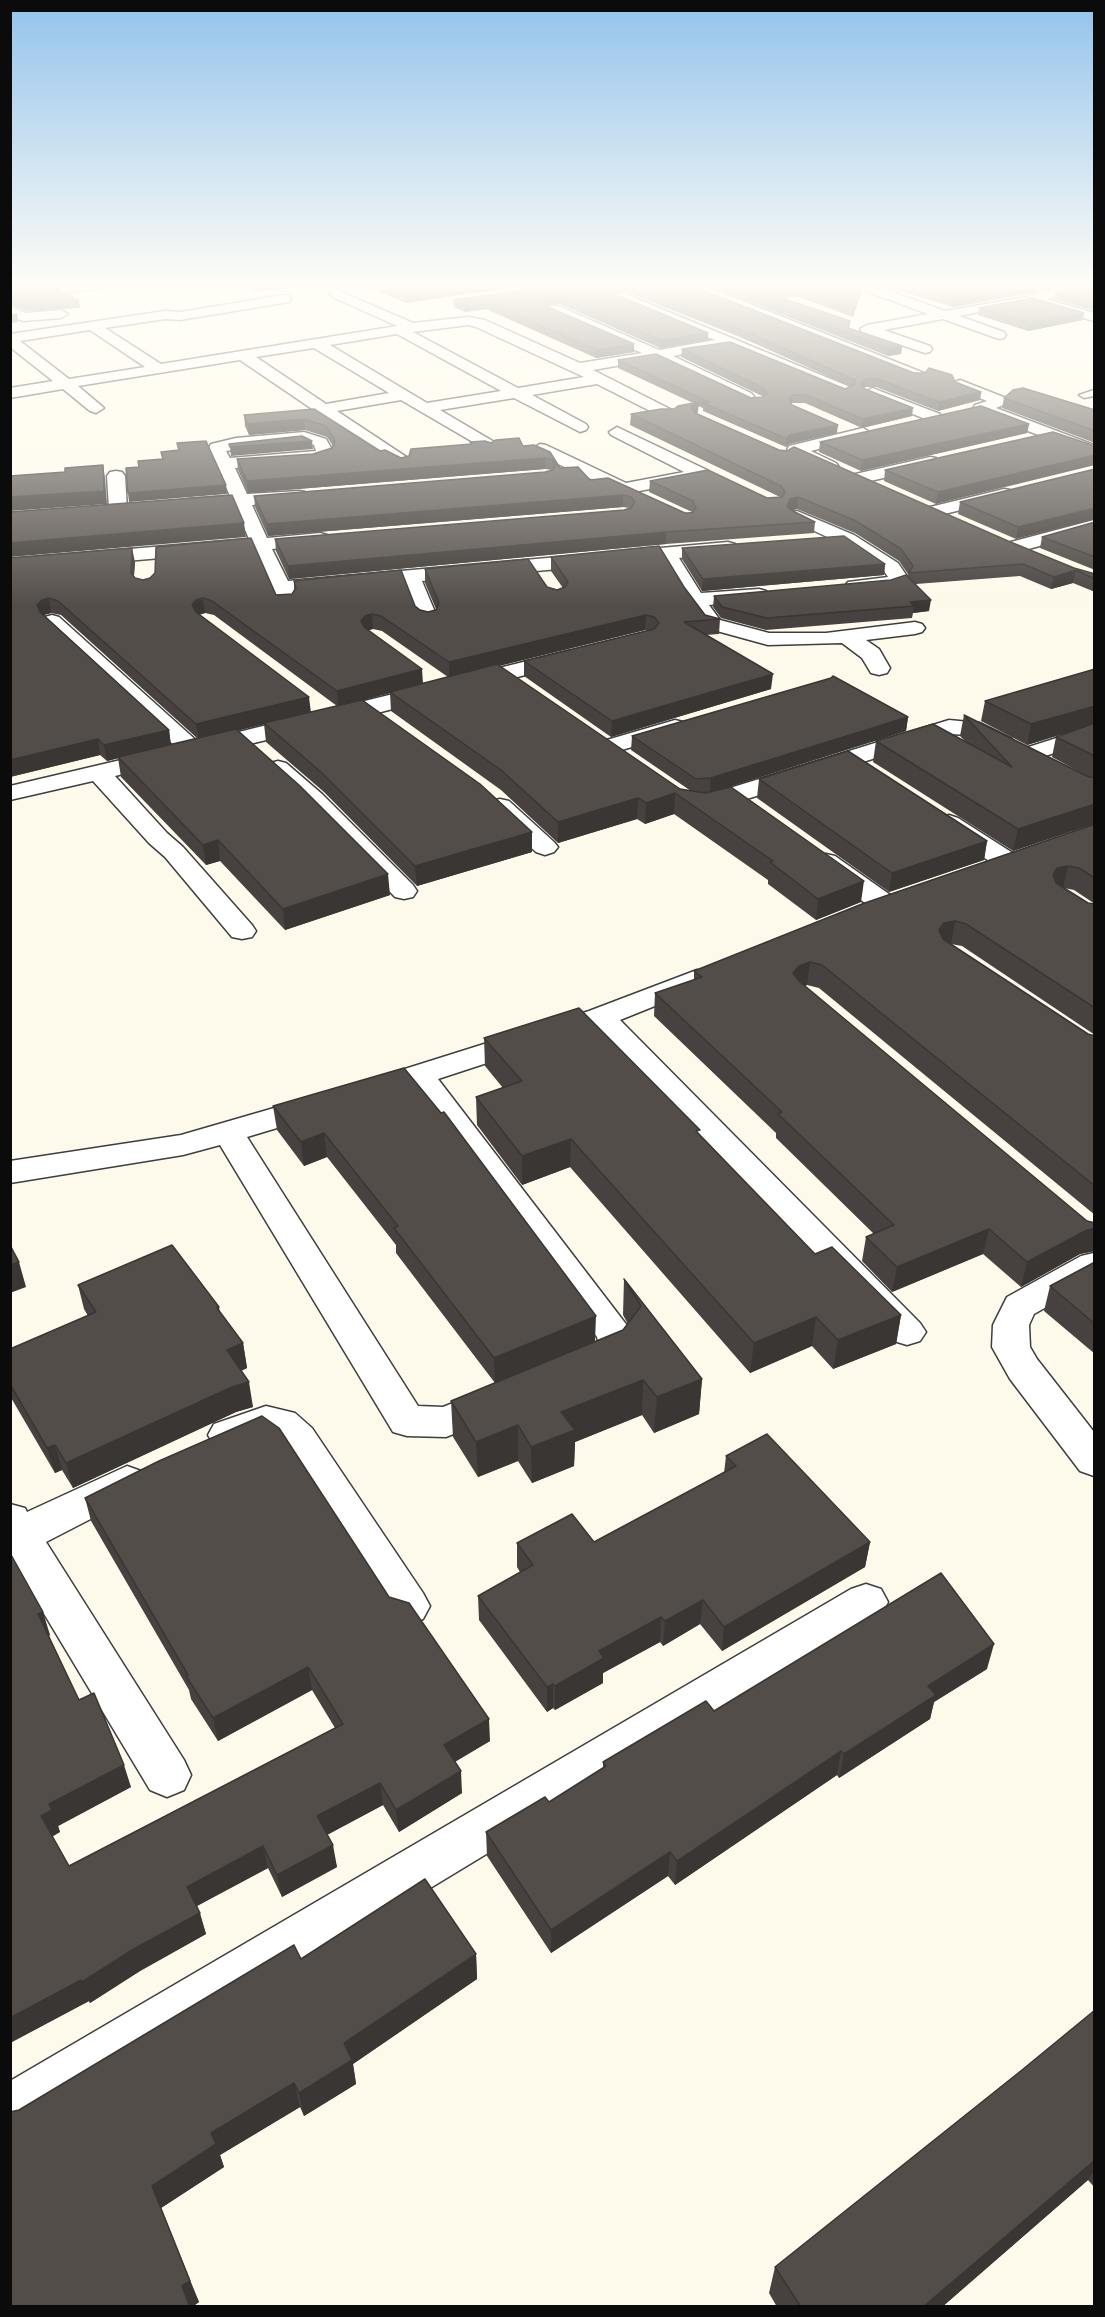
<!DOCTYPE html>
<style>
body{margin:0}
#map{position:relative;width:1105px;height:2317px;overflow:hidden;background:#fefaeb;font-family:"Libre Baskerville",serif}
canvas{display:block}
.frame{position:absolute;inset:0;border:12px solid #0b0b0b;pointer-events:none}
</style>
<div id="map">
<canvas width="1105" height="2317"></canvas>
<div class="frame"></div>
</div>
<script>
const g = document.querySelector('canvas').getContext('2d');
g.lineJoin = 'round';
const poly = rows => new Path2D(rows.map(r => 'M' + r).join(''));
function trace(path, color, width, dash) { g.strokeStyle = color; g.lineWidth = width; g.lineCap = dash ? 'butt' : 'round'; g.setLineDash(dash || []); g.stroke(path); }
function fill(path, color) { g.fillStyle = color; g.fill(path, 'evenodd'); }
const lane = poly([
 [1094,390,1094,396,1084,398,1079,395,1094,390]
]);
const street = poly([
 [87,283,117,283,111,287,10,300,10,294,14,293,87,283],
 [687,283,697,283,924,373,926,376,924,379,914,379,687,289,686,286,687,283],
 [851,283,868,283,945,311,1026,297,1079,283,1094,283,1094,286,1046,299,1094,313,1094,321,1028,302,959,316,1004,332,1006,335,1004,338,999,339,943,319,884,330,930,346,932,349,930,352,925,353,862,332,860,329,867,325,928,314,852,286,851,283],
 [337,290,413,323,468,317,485,320,580,363,642,353,549,312,547,309,549,306,559,306,659,350,715,340,618,300,616,297,618,294,623,293,850,387,853,390,845,395,840,393,729,346,673,356,751,393,754,396,751,399,741,399,656,359,593,370,674,411,676,414,674,417,662,417,597,384,532,395,586,424,588,427,586,430,580,432,514,398,440,410,496,443,498,447,490,452,401,400,337,411,408,458,410,462,408,466,402,467,396,466,240,360,78,386,104,408,96,413,90,411,63,389,10,398,10,388,53,381,10,347,10,334,165,311,180,312,284,295,289,296,291,299,289,302,180,320,165,319,105,328,161,364,397,326,332,297,330,294,337,290],
 [468,325,476,327,584,377,518,388,413,332,468,325],
 [90,330,145,367,69,379,20,341,90,330],
 [397,334,501,391,427,403,330,345,397,334],
 [314,348,389,393,326,404,256,357,314,348],
 [10,306,25,313,61,310,68,314,61,318,23,321,10,316,10,306],
 [960,380,1006,398,1009,401,1006,404,996,408,1094,445,1094,456,975,411,973,408,975,405,987,401,955,388,952,385,955,382,960,380],
 [872,388,940,414,942,417,934,422,928,420,867,396,864,393,872,388],
 [617,427,707,470,710,474,707,478,701,479,624,494,534,453,532,449,540,444,546,445,626,483,684,472,611,435,609,432,617,427],
 [863,428,871,433,869,436,811,451,836,463,839,467,836,471,824,471,789,454,787,450,789,446,863,428],
 [304,432,326,439,334,453,332,457,313,463,235,468,247,494,299,491,305,492,308,496,305,500,299,501,252,505,267,538,320,533,327,535,329,539,327,543,320,545,272,549,288,581,728,542,735,544,737,548,735,552,679,558,701,593,759,589,766,591,769,595,766,599,759,601,709,605,720,620,769,633,826,633,915,622,922,624,925,628,922,632,915,634,866,640,879,649,890,668,887,673,879,675,871,673,862,658,842,643,768,645,706,628,685,600,661,560,422,581,438,619,435,623,428,625,421,623,418,619,403,583,292,593,295,603,292,607,278,607,254,550,10,571,10,559,249,539,235,506,189,509,183,508,180,504,183,500,189,499,230,496,209,448,211,444,236,438,304,432],
 [303,442,314,445,316,451,230,458,226,451,303,442],
 [930,457,936,458,938,462,936,466,857,484,851,483,848,479,851,475,930,457],
 [116,471,122,472,125,476,127,509,124,513,118,514,112,513,109,509,107,476,110,472,116,471],
 [1004,489,1010,490,1013,494,1010,498,932,517,926,516,923,512,926,508,1004,489],
 [797,511,854,535,898,563,909,579,906,583,889,589,855,592,848,590,845,586,848,582,888,577,884,571,840,543,791,520,788,516,791,512,797,511],
 [1094,520,1094,531,1014,553,1007,551,1005,547,1007,543,1094,520],
 [52,615,59,617,198,742,568,651,576,652,579,657,576,662,342,722,115,776,167,833,183,847,252,925,256,931,252,937,242,939,232,937,165,857,149,843,93,781,10,800,10,786,176,747,45,625,42,621,45,617,52,615],
 [675,720,683,722,687,727,683,732,608,754,600,752,596,747,600,742,675,720],
 [949,720,980,723,1011,738,1015,743,1011,748,1003,750,968,735,951,734,728,805,698,811,689,809,686,804,689,799,714,793,949,720],
 [1094,726,1094,740,1027,762,1019,760,1015,755,1019,750,1094,726],
 [278,761,286,763,322,794,413,885,417,891,413,897,404,899,395,897,304,804,270,773,266,768,270,763,278,761],
 [500,799,509,801,554,842,558,847,554,852,545,855,536,852,491,811,488,806,491,801,500,799],
 [949,815,958,818,1019,857,1023,863,1019,869,1010,871,1001,869,940,828,936,823,940,818,949,815],
 [826,854,835,856,896,899,900,905,896,911,886,913,876,911,817,868,813,862,817,856,826,854],
 [697,970,707,973,711,979,707,985,620,1020,920,1323,926,1332,920,1341,907,1345,894,1341,594,1028,438,1079,632,1332,637,1343,621,1364,590,1376,577,1372,571,1362,577,1352,595,1344,598,1341,597,1337,412,1087,368,1101,357,1098,352,1091,357,1084,589,1011,697,970],
 [319,1095,330,1098,335,1105,330,1112,247,1137,418,1406,443,1407,493,1387,507,1392,512,1402,507,1412,446,1437,407,1436,393,1432,220,1145,183,1155,10,1183,10,1161,181,1135,319,1095],
 [1094,1253,1094,1280,1034,1314,1029,1325,1030,1347,1037,1359,1094,1432,1094,1476,1080,1471,1010,1379,992,1347,993,1325,1007,1297,1081,1256,1094,1253],
 [266,1406,295,1413,312,1428,423,1593,430,1606,423,1619,408,1624,393,1619,284,1450,269,1437,228,1450,214,1446,208,1435,214,1424,266,1406],
 [127,1466,141,1471,147,1482,141,1493,46,1542,184,1760,191,1775,184,1790,167,1797,150,1790,10,1557,10,1504,25,1508,27,1512,127,1466],
 [866,1584,881,1589,888,1602,881,1615,29,2131,10,2139,10,2081,851,1589,866,1584]
]);
const wall = poly([
 [239,283,324,283,255,292],
 [357,283,540,283,406,303],
 [574,283,687,284,914,373,955,382,981,392,980,400,938,411,876,387,865,387,864,388,865,389,912,416,862,428,805,403,792,403,792,405,837,433,789,444,786,447,703,411,703,408,698,406,698,412,696,413,779,450,1074,568,1095,574,1095,592,1073,583,1051,589,1020,576,916,584,929,611,913,613,912,618,766,630,721,618,713,607,714,596,891,580,908,577,908,574,899,561,855,533,797,509,791,510,815,522,814,533,666,544,289,579,276,551,275,539,624,510,629,508,623,507,268,536,255,507,254,496,545,472,552,470,545,469,248,493,238,470,237,459,313,454,332,448,333,446,327,437,305,430,249,435,245,426,244,415,314,409,380,451,401,458,470,444,470,442,523,446,550,452,560,468,590,480,685,513,692,512,649,492,650,481,767,498,780,497,630,425,631,414,674,409,693,403,618,368,618,360,751,398,763,397,762,396,681,357,682,349,845,389,850,386,740,337,624,291,618,292,616,293,617,295,708,333,708,340,660,348,560,304,547,305,548,307,634,344,634,352,596,358,486,309,465,312,454,307,453,300],
 [702,283,857,283,862,285,861,292,853,317,799,297,788,297,787,298,788,300,850,321,849,328,902,346,901,354,888,356],
 [875,283,1071,283,1031,293,953,307],
 [1095,283,1095,311,1054,299,1056,292],
 [10,294,79,300,80,308,25,311,10,304],
 [979,308,1083,320,1028,331,978,315],
 [1004,398,1095,410,1095,443,1002,408],
 [1029,424,1027,433,861,471,819,452,820,442],
 [1095,446,936,504,884,481,885,470],
 [1095,469,1016,539,958,514,960,502],
 [1095,522,1095,570,1040,548,1042,537],
 [682,548,885,564,884,575,702,591,682,559],
 [551,557,684,587,705,615,720,619,719,634,706,635,771,689,611,737,524,676,524,661,649,631,645,630,499,666,680,789,691,791,631,750,632,736,908,717,906,731,722,789,861,902,816,920,768,884,768,880,674,814,645,824,637,819,558,843,501,790,391,711,390,693,363,700,532,832,532,852,417,886,324,792,266,742,264,724,237,730,390,895,285,930,220,861,206,865,121,777,118,758,107,761,100,755,10,777,10,558,135,562,134,576,135,578,143,580,276,595,292,594,294,590,294,581,415,606,420,610,428,612,436,609,425,583,425,569,547,587,557,590,563,588,551,571],
 [51,613,61,615,198,739,171,745,169,730,44,615],
 [205,613,214,615,337,706,311,712,199,615],
 [373,629,382,631,448,677,423,683,368,630],
 [1095,669,1095,904,1074,890,1064,888,1088,903,1095,904,1095,1035,962,946,951,944,1088,1034,1095,1036,1095,1215,819,988,807,985,805,986,1087,1221,1095,1223,1095,1251,1080,1254,1021,1287,983,1254,892,1292,862,1261,866,1237,874,1234,776,1138,776,1133,654,1016,655,993,694,980,694,971,1093,824,1013,851,873,762,876,741,966,742,960,736,964,715,1089,777,1052,757,1056,737,1069,732,1027,745,981,721,985,701],
 [759,779,987,841,984,860,889,892,757,798],
 [484,1038,699,1134,815,1254,901,1315,896,1344,833,1369,812,1346,750,1373,570,1167,522,1185,477,1125,476,1097,503,1088,485,1066],
 [404,1068,595,1341,594,1342,623,1330,628,1324,623,1315,624,1279,702,1379,699,1414,654,1433,642,1415,575,1442,574,1466,532,1483,518,1461,478,1477,453,1437,451,1401,495,1383,396,1253,396,1245,327,1157,304,1166,277,1130,273,1106],
 [1095,1262,1095,1354,1044,1311,1050,1286],
 [78,1285,219,1307,220,1313,243,1343,247,1368,241,1371,253,1407,236,1412,73,1488,62,1470,55,1473,10,1396,10,1349,88,1316,84,1309],
 [726,1456,870,1542,865,1567,722,1651,700,1624,663,1646,660,1642,603,1673,603,1683,555,1710,553,1708,547,1712,479,1620,478,1596,520,1572,517,1567,517,1543,594,1542,724,1473],
 [85,1498,389,1597,490,1741,455,1762,462,1793,399,1832,383,1805,327,1835,337,1867,282,1897,268,1868,197,1906,206,1934,140,1971,90,2003,89,2001,10,2043,10,1553,50,1635,49,1636,79,1700,131,1787,58,1826,60,1832,52,1836,69,1866,335,1728,312,1690,218,1741,191,1699,189,1690,91,1521],
 [987,1669,934,1702,930,1719,839,1778,837,1775,675,1885,668,1876,551,1953,487,1856,486,1832,549,1802,603,1768,603,1762,714,1711],
 [476,1954,477,1979,353,2064,356,2084,304,2116,300,2107,220,2155,224,2167,161,2208,199,2302,192,2307,10,2307,19,2110,301,1959],
 [1095,2010,1095,2188,1088,2180,942,2307,777,2307,769,2293,775,2267,1022,2070]
]);
const shadedWall = poly([
 [10,283,38,283,38,287,10,291],
 [271,283,324,283,255,292,255,285],
 [494,283,540,283,406,303,405,296],
 [1044,283,1071,283,1031,293,953,307,954,300],
 [624,284,624,291,618,292,614,296,614,289,618,285],
 [862,285,861,292,853,317,854,310],
 [789,290,788,297,784,301,785,294],
 [560,297,560,304,547,305,545,310,545,303,547,298],
 [486,302,486,309,465,312,465,305],
 [17,313,18,322,10,323,10,314],
 [1084,313,1083,320,1028,331,1029,323],
 [708,333,708,340,660,348,661,340],
 [634,344,634,352,596,358,597,350],
 [902,346,901,354,888,356,889,349],
 [866,379,865,387,860,392,861,384],
 [981,392,980,400,938,411,939,402],
 [793,395,792,403,788,407,789,399],
 [699,402,698,412,691,418,691,407],
 [913,408,912,416,862,428,863,419],
 [304,419,305,430,249,435,248,424],
 [1029,424,1027,433,861,471,862,460],
 [838,425,837,433,789,444,786,447,787,439,789,435],
 [312,441,313,449,231,456,230,447],
 [1095,455,1095,465,936,504,938,492],
 [545,458,545,469,248,493,247,481],
 [103,465,105,478,107,504,10,511,10,497],
 [226,485,227,494,129,502,128,493],
 [623,495,623,507,268,536,267,524],
 [798,497,797,509,789,511,787,506,790,499],
 [1095,508,1095,519,1016,539,1018,527],
 [244,523,246,537,10,557,10,543],
 [666,532,666,544,289,579,288,566],
 [132,548,135,562,133,587,131,573],
 [885,564,884,575,702,591,703,579],
 [1076,570,1073,583,1051,589,1054,577],
 [49,598,51,613,44,615,40,620,37,605,42,600],
 [203,598,205,613,198,615,194,620,192,605,196,600],
 [931,600,929,611,913,613,914,606,910,602],
 [372,614,373,629,366,631,361,621,365,616],
 [646,615,645,630,449,678,449,662],
 [422,669,423,684,390,692,390,693,338,707,337,691],
 [773,674,771,689,611,737,612,721],
 [309,697,311,713,199,740,196,724],
 [1095,706,1095,724,1027,745,1031,724],
 [908,717,906,731,710,793,711,778],
 [169,730,171,746,107,761,104,745],
 [98,739,100,755,10,777,10,760],
 [675,793,674,814,645,824,646,803],
 [638,798,637,819,558,843,558,822],
 [1095,804,1095,819,1093,824,1013,851,1018,829],
 [532,832,532,852,417,886,415,866],
 [218,840,220,861,206,865,203,845],
 [987,841,984,860,889,892,892,873],
 [1068,866,1063,888,1053,890,1053,875,1057,868],
 [388,874,390,895,285,930,283,909],
 [864,881,861,902,816,920,818,899],
 [955,921,951,944,941,946,939,930,944,923],
 [810,962,807,985,796,989,793,973,799,966],
 [324,1133,327,1157,304,1166,301,1142],
 [571,1139,570,1167,522,1185,522,1156],
 [1095,1228,1095,1251,1080,1254,1021,1287,1027,1262,1087,1230],
 [989,1229,983,1254,892,1292,897,1267],
 [19,1262,26,1287,10,1293,10,1265],
 [901,1315,896,1344,833,1369,838,1340],
 [596,1316,595,1341,594,1342,495,1383,494,1358],
 [816,1317,812,1346,750,1373,754,1343],
 [243,1343,247,1368,232,1375,227,1350],
 [702,1379,699,1414,654,1433,657,1397],
 [643,1380,642,1415,575,1442,574,1466,532,1483,531,1447,561,1412],
 [249,1382,253,1407,236,1412,73,1488,66,1463,232,1387],
 [518,1425,518,1461,478,1477,476,1442],
 [55,1445,62,1470,55,1473,47,1448],
 [870,1542,865,1567,722,1651,724,1627],
 [703,1600,700,1624,663,1646,665,1621],
 [43,1612,50,1635,46,1637,38,1614],
 [661,1617,660,1642,603,1673,603,1683,555,1710,555,1686,599,1651],
 [994,1644,987,1669,934,1702,930,1719,839,1778,844,1754,928,1686],
 [308,1667,312,1690,218,1741,213,1718],
 [553,1684,553,1708,547,1712,547,1687],
 [489,1719,490,1741,445,1767,444,1745],
 [841,1751,837,1775,675,1885,677,1861],
 [124,1765,131,1787,58,1826,60,1832,50,1838,41,1816,49,1804],
 [461,1771,462,1793,399,1832,396,1810],
 [380,1783,383,1805,321,1838,317,1816],
 [333,1845,337,1867,282,1897,277,1875],
 [263,1846,268,1868,193,1908,187,1887],
 [670,1852,668,1876,551,1953,551,1930],
 [200,1913,206,1934,140,1971,90,2003,82,1982,132,1950],
 [476,1954,477,1979,353,2064,356,2084,304,2116,299,2093,344,2043],
 [81,1980,89,2001,10,2043,10,2018],
 [294,2083,300,2107,220,2155,224,2167,161,2208,152,2186,211,2133],
 [1095,2160,1095,2169,1088,2180,942,2307,923,2307],
 [190,2281,199,2302,192,2307,190,2307,182,2286]
]);
const building = poly([
 [251,283,271,283,255,285,251,283],
 [374,283,494,283,405,296,374,283],
 [574,283,686,283,687,284,914,373,925,373,929,368,952,375,955,382,981,392,939,402,877,379,866,379,861,384,865,389,913,408,863,419,806,395,793,395,789,399,792,405,838,425,789,435,787,439,703,403,709,402,618,360,656,354,751,398,763,397,767,393,763,388,682,349,730,342,845,389,855,384,855,380,740,329,624,284,618,285,614,289,617,295,708,333,661,340,560,297,547,298,545,303,548,307,634,344,597,350,486,302,465,305,453,300,574,283],
 [720,283,857,283,862,285,854,310,799,290,789,290,785,294,788,300,850,321,848,328,902,346,889,349,720,283],
 [898,283,1044,283,954,300,898,283],
 [1090,283,1095,283,1095,303,1056,292,1090,283],
 [56,289,79,300,24,303,10,297,10,294,56,289],
 [1032,298,1084,313,1029,323,979,308,1032,298],
 [1023,388,1095,410,1095,431,1004,398,1013,390,1023,388],
 [699,402,691,407,695,413,779,450,787,451,794,447,1008,541,1074,568,1095,574,1095,579,1076,570,1054,577,1023,564,909,573,913,566,901,549,856,521,798,497,790,499,787,506,791,510,815,522,666,532,288,566,275,539,624,510,631,508,635,502,631,497,623,495,267,524,254,496,545,472,553,470,556,465,553,460,545,458,247,481,237,459,313,454,332,448,335,441,326,426,304,419,248,424,244,415,314,409,380,451,385,450,401,458,409,456,411,449,472,444,470,442,485,441,491,443,496,440,519,438,523,446,534,445,550,452,560,468,578,467,590,480,608,478,685,513,692,513,696,508,693,501,650,481,708,470,767,498,782,497,785,492,781,486,631,414,661,409,674,409,678,406,699,402],
 [981,406,1029,424,862,460,820,442,981,406],
 [1053,432,1095,446,1095,455,938,492,885,470,1053,432],
 [302,436,312,441,230,447,229,444,302,436],
 [206,441,226,485,128,493,126,468,139,467,138,461,163,459,161,452,179,450,177,443,206,441],
 [103,465,104,491,10,497,10,476,65,472,65,468,103,465],
 [1095,469,1095,508,1018,527,960,502,1095,469],
 [232,495,244,523,10,543,10,512,232,495],
 [1095,522,1095,557,1042,537,1095,522],
 [844,536,885,564,703,579,682,548,844,536],
 [251,538,276,595,292,594,296,588,294,581,401,570,415,606,420,610,428,612,436,610,439,603,425,569,528,559,547,587,557,590,565,587,568,582,551,557,659,546,684,587,705,615,720,619,684,622,773,674,612,721,524,661,654,629,659,623,654,617,646,615,449,662,381,616,372,614,365,616,361,621,364,627,422,669,337,691,212,601,203,598,196,600,192,605,196,612,309,697,196,724,58,601,49,598,42,600,37,605,40,612,169,730,104,745,98,739,10,760,10,558,132,548,131,573,135,578,143,580,150,578,155,573,156,547,251,538],
 [906,575,931,600,910,602,914,606,767,618,722,607,714,596,891,580,906,575],
 [497,664,680,789,705,793,731,787,864,881,818,899,770,862,773,861,675,793,646,803,638,798,558,822,501,770,390,692,497,664],
 [1095,669,1095,706,1031,724,985,701,1095,669],
 [833,676,908,717,711,778,696,779,632,736,831,678,833,676],
 [362,700,480,784,532,832,415,866,322,773,264,723,362,700],
 [964,715,1089,777,1095,778,1095,804,1018,829,876,741,933,724,1012,767,964,715],
 [1095,723,1095,756,1056,737,1095,723],
 [236,729,300,786,388,874,283,909,218,840,203,845,118,757,236,729],
 [848,751,987,841,892,873,759,779,848,751],
 [1095,824,1095,878,1079,868,1068,866,1057,868,1053,875,1056,883,1088,903,1095,904,1095,1008,966,924,955,921,944,923,939,930,943,939,1088,1034,1095,1036,1095,1186,822,965,810,962,799,966,793,973,799,981,1087,1221,1095,1223,1095,1228,1087,1230,1027,1262,989,1229,897,1267,866,1237,894,1225,778,1114,782,1112,655,993,702,977,694,971,862,904,1095,824],
 [579,1008,700,1130,696,1131,815,1254,832,1247,901,1315,838,1340,816,1317,754,1343,571,1139,522,1156,476,1097,522,1081,484,1038,579,1008],
 [404,1068,441,1113,444,1112,596,1316,594,1317,494,1358,394,1228,398,1226,324,1133,301,1142,273,1106,404,1068],
 [10,1245,19,1262,10,1265,10,1245],
 [172,1245,219,1307,217,1308,243,1343,227,1350,249,1382,232,1387,66,1463,55,1445,47,1448,10,1384,10,1349,96,1312,78,1285,172,1245],
 [1095,1262,1095,1324,1050,1286,1095,1262],
 [624,1279,702,1379,657,1397,643,1380,561,1412,575,1430,531,1447,518,1425,476,1442,451,1401,623,1330,641,1306,624,1279],
 [262,1416,279,1428,389,1597,409,1603,489,1719,444,1745,461,1771,396,1810,380,1783,317,1816,333,1845,277,1875,263,1846,187,1887,200,1913,132,1950,82,1982,81,1980,10,2018,10,1553,43,1612,38,1614,79,1700,94,1693,124,1765,49,1804,52,1810,41,1816,69,1866,343,1724,308,1667,213,1718,186,1676,188,1675,85,1498,159,1461,262,1416],
 [767,1434,870,1542,724,1627,703,1600,665,1621,661,1617,599,1651,604,1658,555,1686,553,1684,547,1687,478,1596,533,1565,517,1543,572,1514,594,1542,736,1466,726,1456,767,1434],
 [941,1573,994,1644,928,1686,936,1695,844,1754,841,1751,677,1861,670,1852,551,1930,486,1832,545,1797,549,1802,606,1766,603,1762,706,1701,714,1711,941,1573],
 [425,1879,476,1954,344,2043,352,2060,299,2093,294,2083,211,2133,216,2144,152,2186,190,2281,182,2286,190,2307,10,2307,10,2112,19,2110,294,1945,301,1959,425,1879],
 [1095,2010,1095,2160,923,2307,801,2307,775,2267,1022,2070,1095,2010]
]);
trace(lane, '#3e3e3e', 3);
trace(street, '#3e3e3e', 3);
fill(lane, '#fff');
fill(street, '#fff');
fill(wall, '#47423f');
fill(shadedWall, '#3a3633');
fill(building, '#534d49');
trace(building, '#3a3633', 1.5);
const sky = g.createLinearGradient(0, 0, 0, 607);
sky.addColorStop(0, '#93c3ec');
sky.addColorStop(0.47, '#fffdf6');
sky.addColorStop(1, '#fffdf600');
g.fillStyle = sky;
g.fillRect(0, 0, 1105, 607);
</script>
